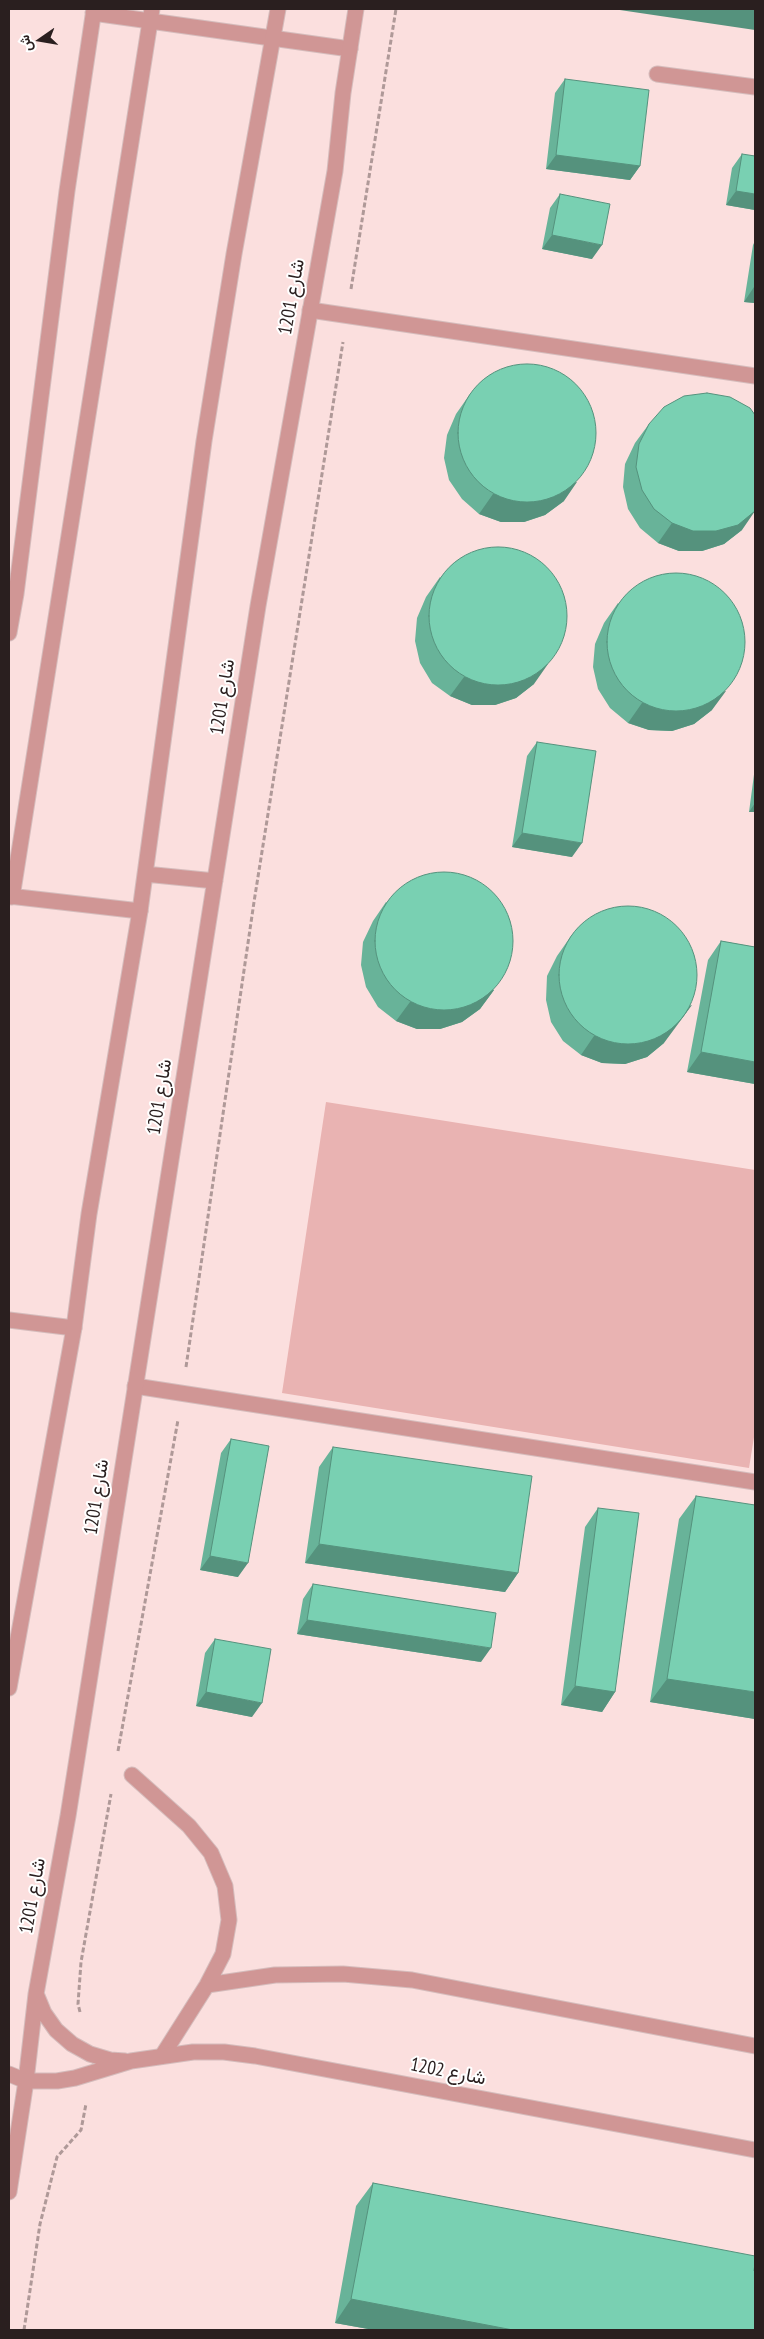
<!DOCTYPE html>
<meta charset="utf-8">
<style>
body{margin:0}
#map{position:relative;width:764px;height:2339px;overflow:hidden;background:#fbdfde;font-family:"PT Sans Narrow",Vazirmatn,sans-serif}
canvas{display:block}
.frame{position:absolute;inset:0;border:10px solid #2a1f1f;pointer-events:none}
.north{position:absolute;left:15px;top:15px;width:50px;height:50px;-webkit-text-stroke:4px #fff;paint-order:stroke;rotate:257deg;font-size:14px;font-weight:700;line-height:20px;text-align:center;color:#2a1f1f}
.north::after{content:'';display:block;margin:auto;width:18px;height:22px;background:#2a1f1f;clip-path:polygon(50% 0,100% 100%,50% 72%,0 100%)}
</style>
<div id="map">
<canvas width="764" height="2339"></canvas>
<div class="frame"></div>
<div class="north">ش</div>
</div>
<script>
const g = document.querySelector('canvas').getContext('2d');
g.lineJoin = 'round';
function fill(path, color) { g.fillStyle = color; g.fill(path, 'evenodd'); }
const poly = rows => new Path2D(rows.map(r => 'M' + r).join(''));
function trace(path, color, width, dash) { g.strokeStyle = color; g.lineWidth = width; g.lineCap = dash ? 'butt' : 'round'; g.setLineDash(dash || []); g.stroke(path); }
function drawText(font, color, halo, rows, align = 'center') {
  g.font = font + ' "PT Sans Narrow",Vazirmatn,sans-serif'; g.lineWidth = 4; g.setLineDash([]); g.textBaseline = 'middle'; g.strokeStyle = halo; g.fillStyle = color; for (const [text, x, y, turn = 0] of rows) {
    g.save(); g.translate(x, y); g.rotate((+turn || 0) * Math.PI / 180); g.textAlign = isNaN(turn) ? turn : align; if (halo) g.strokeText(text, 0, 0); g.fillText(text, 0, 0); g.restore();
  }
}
const green = poly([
 [326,1102,755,1170,755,1431,749,1468,282,1393]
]);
const path = poly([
 [351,289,396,9],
 [186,1367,254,902,343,342],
 [118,1751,178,1420],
 [80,2012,78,2004,81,1962,111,1794],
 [24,2330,40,2224,57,2157,81,2130,86,2104]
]);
const service = poly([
 [93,13,350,49],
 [657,74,755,87],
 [310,310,755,376],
 [9,633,16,594,67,191,94,9],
 [9,896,140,911],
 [12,897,152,9],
 [9,1320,74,1328],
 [135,1386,755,1482],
 [132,1775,189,1826,211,1853,225,1886,229,1920,223,1954,207,1985,162,2056],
 [207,1985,275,1975,343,1974,412,1980,755,2046]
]);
const minor = poly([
 [145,874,215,881],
 [9,1688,74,1328,89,1214,140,911,204,441,234,254,278,9],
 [37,1996,44,2013,56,2030,72,2044,90,2054,110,2060,125,2061],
 [9,2074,26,2081,57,2081,75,2078,131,2061,193,2052,224,2052,255,2056,755,2150],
 [9,2192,26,2081,36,1994,68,1816,258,606,335,171,343,93,356,9]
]);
const wall = poly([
 [565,79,640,166,630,180,546,169,555,93],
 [742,154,755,210,726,205,732,168],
 [560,194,592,259,542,249,550,208],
 [755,241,755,303,744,302,753,245],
 [470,394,564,501,545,515,524,522,501,522,479,514,462,499,449,480,444,458,447,435,456,414],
 [649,424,742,530,724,544,702,551,679,551,658,543,640,528,628,509,623,487,625,464,635,443],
 [440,577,534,684,516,698,495,705,472,705,450,696,432,683,420,663,415,641,417,618,426,597],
 [618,603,712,710,694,724,672,731,649,730,628,723,610,708,598,689,593,667,595,644,604,623],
 [537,742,572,857,512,847,527,756],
 [755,767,755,812,749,812],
 [386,902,494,990,480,1009,462,1022,440,1029,417,1029,396,1021,378,1007,366,987,361,965,363,942,373,921],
 [571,936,664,1043,647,1057,625,1064,602,1063,581,1055,563,1041,551,1022,546,1000,547,976,557,956],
 [721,941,755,947,755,1084,687,1072,708,960],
 [231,1439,238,1577,200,1570,221,1453],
 [333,1447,518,1573,505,1592,305,1563,319,1467],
 [696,1496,755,1719,650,1702,679,1519],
 [598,1508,615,1692,602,1712,561,1705,585,1527],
 [313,1584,481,1662,297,1634,303,1599],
 [215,1639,252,1717,196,1706,205,1653],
 [373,2183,754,2271,755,2330,374,2330,335,2323,356,2206]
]);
const shadedWall = poly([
 [613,9,755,9,755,30],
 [556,155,640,166,630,180,546,169],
 [736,191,755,194,755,210,726,205],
 [552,235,602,245,592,259,542,249],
 [754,287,755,288,755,303,744,302],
 [577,482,564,501,545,515,524,522,501,522,479,514,493,494],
 [755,511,742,530,724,544,702,551,679,551,658,543,672,523],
 [548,664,534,684,516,698,495,705,472,705,450,696,464,677],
 [726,691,712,710,694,724,672,731,649,730,628,723,642,703],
 [755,803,755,812,749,812],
 [522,833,582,843,572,857,512,847],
 [494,990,480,1009,462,1022,440,1029,417,1029,396,1021,410,1002],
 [692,1005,664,1043,647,1057,625,1064,602,1063,581,1055,594,1036],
 [701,1052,755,1062,755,1084,687,1072],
 [319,1544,518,1573,505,1592,305,1563],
 [210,1556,248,1563,238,1577,200,1570],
 [307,1620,491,1648,481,1662,297,1634],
 [667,1679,755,1692,755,1719,650,1702],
 [575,1686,615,1692,602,1712,561,1705],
 [206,1692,262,1703,252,1717,196,1706],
 [351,2299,513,2330,374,2330,335,2323]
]);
const building = poly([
 [565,79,649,90,640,166,556,155,565,79],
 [742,154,755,156,755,194,736,191,742,154],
 [560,194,610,204,602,245,552,235,560,194],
 '458 433a69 69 0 1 1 138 0a69 69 0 1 1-138 0Z',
 [707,393,730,397,750,408,755,415,755,511,738,525,716,531,693,531,672,523,654,509,642,490,636,467,639,444,649,424,664,407,684,396,707,393],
 '429 616a69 69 0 1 1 138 0a69 69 0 1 1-138 0Z',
 '607 642a69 69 0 1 1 138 0a69 69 0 1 1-138 0Z',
 [537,742,596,751,582,843,522,833,537,742],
 '375 941a69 69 0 1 1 138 0a69 69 0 1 1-138 0Z',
 '559 975a69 69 0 1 1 138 0a69 69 0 1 1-138 0Z',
 [721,941,755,947,755,1062,701,1052,721,941],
 [231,1439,269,1446,248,1563,210,1556,231,1439],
 [333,1447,532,1476,518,1573,319,1544,333,1447],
 [696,1496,755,1505,755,1692,667,1679,696,1496],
 [598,1508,639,1513,615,1692,575,1686,598,1508],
 [313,1584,496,1613,491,1648,307,1620,313,1584],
 [215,1639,271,1649,262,1703,206,1692,215,1639],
 [373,2183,755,2256,755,2263,754,2271,755,2272,755,2330,513,2330,351,2299,373,2183]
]);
const streetNames = [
 ["شارع 1201",292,297,-80],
 ["شارع 1201",223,697,-81],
 ["شارع 1201",160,1097,-81],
 ["شارع 1201",97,1497,-81],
 ["شارع 1201",33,1896,-80],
 ["شارع 1202",448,2072,11]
];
fill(green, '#e9b3b2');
trace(service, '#d5bcbc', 17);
trace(minor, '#d5bcbc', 17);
trace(path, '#af9998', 3, [5, 2.5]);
trace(service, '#d09695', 15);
trace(minor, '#d09695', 15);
fill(wall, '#68b399');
fill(shadedWall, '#55927d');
fill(building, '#79d0b2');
trace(building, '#55927d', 1);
drawText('19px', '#2a1f1f', '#fff', streetNames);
</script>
